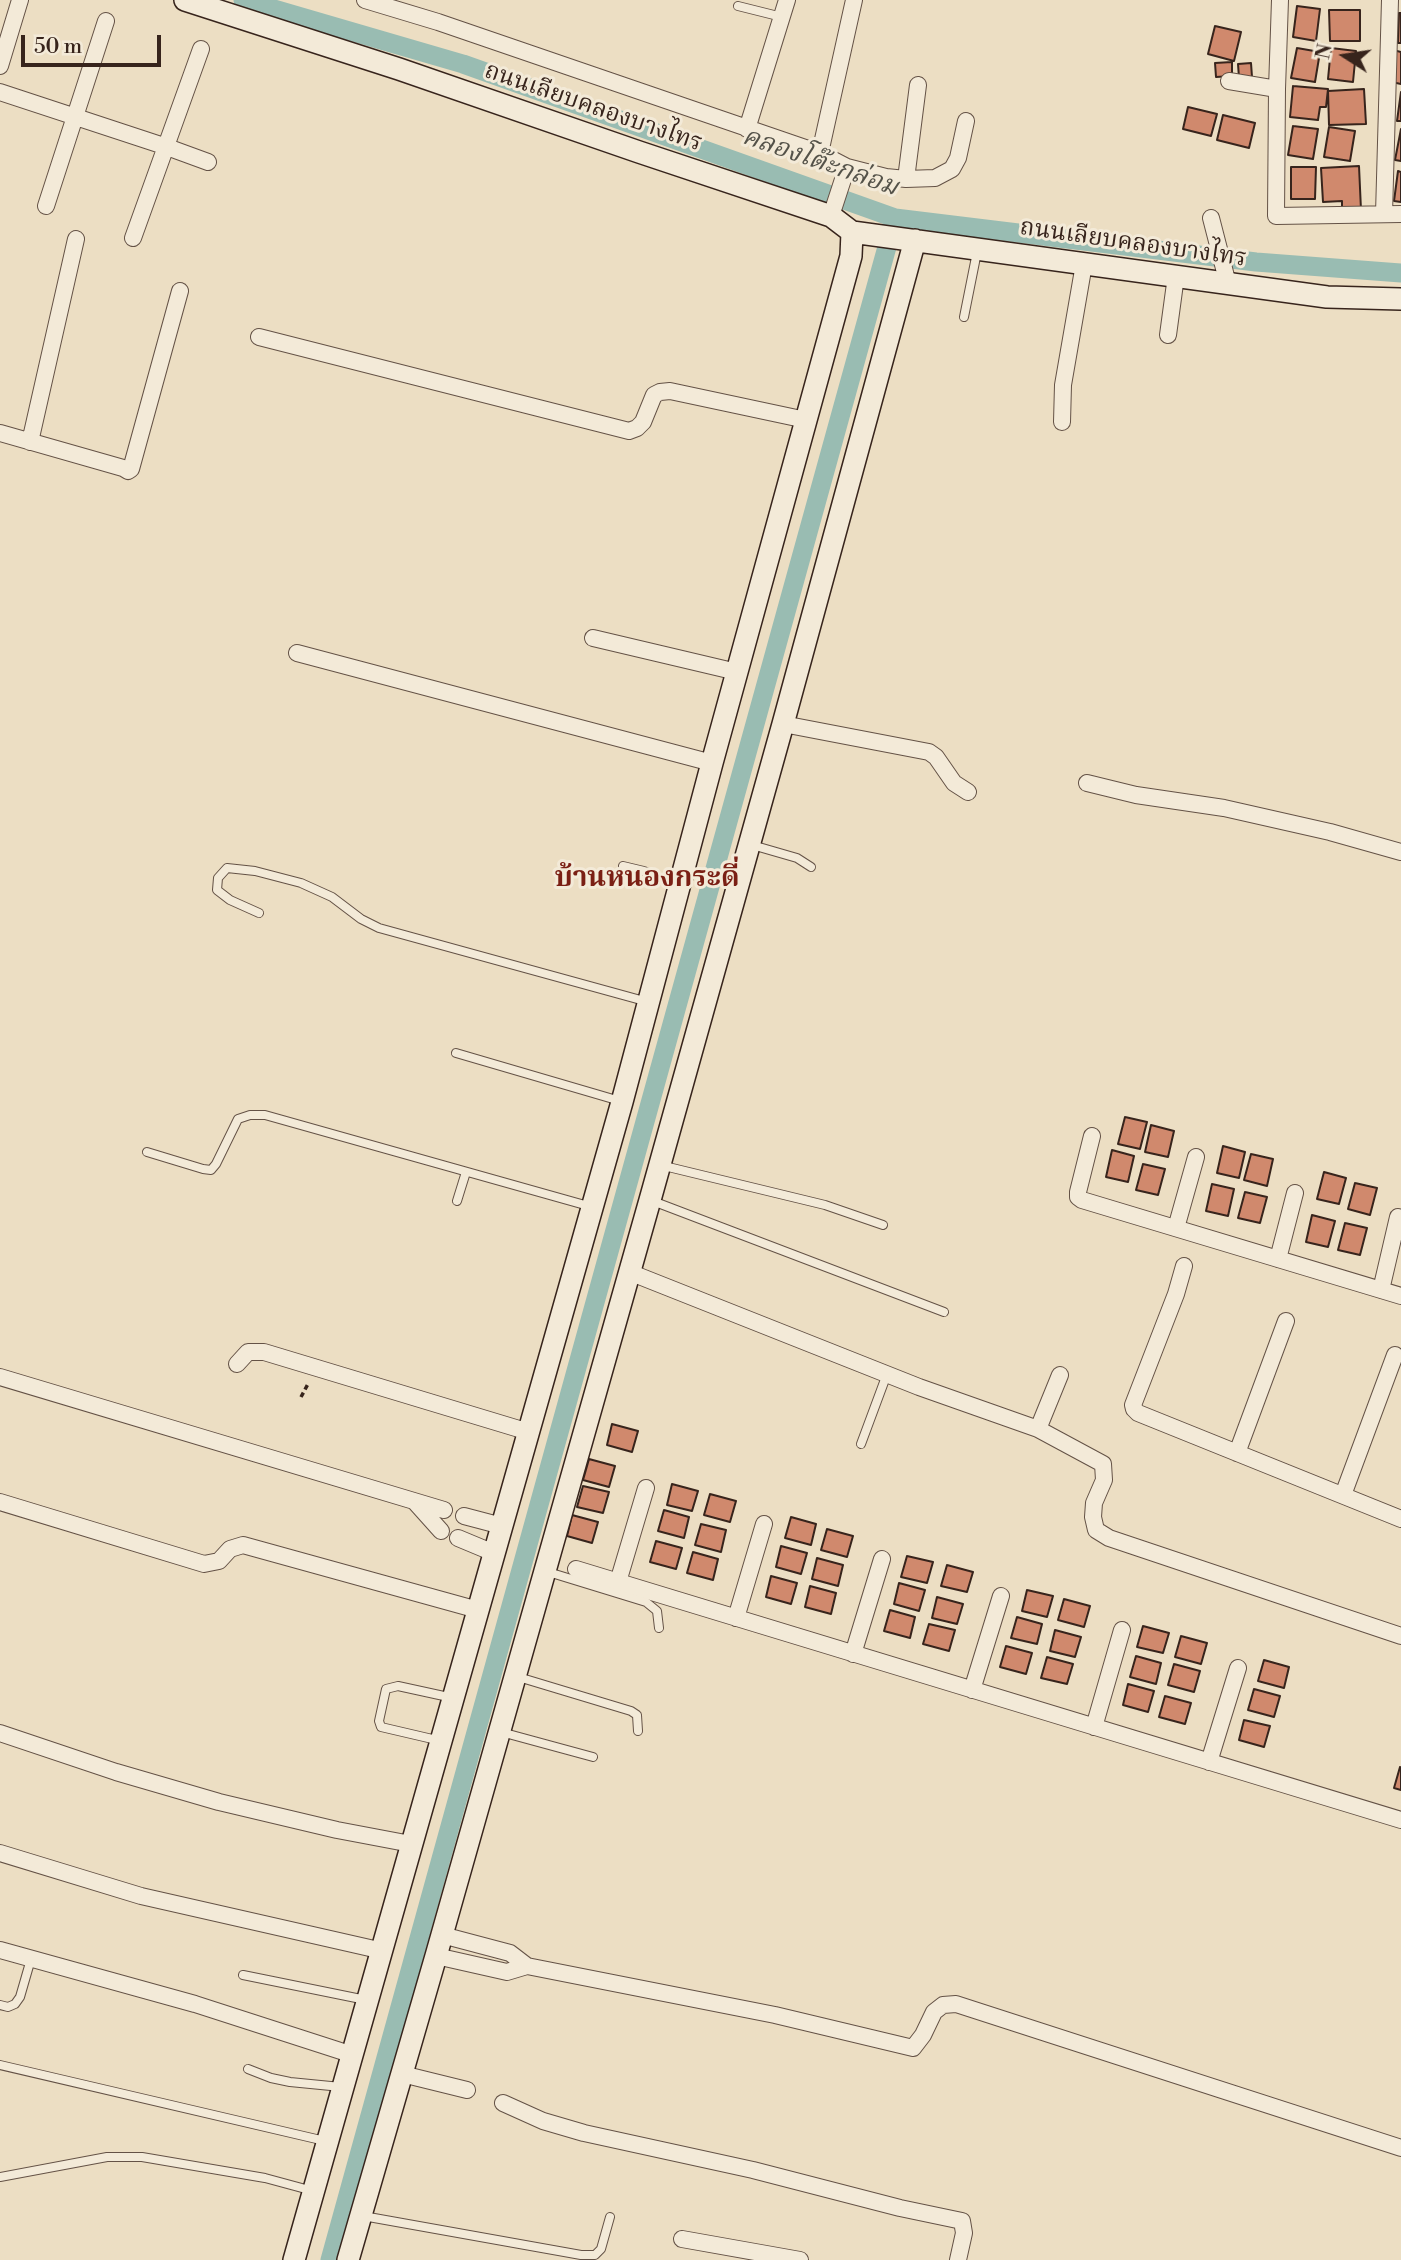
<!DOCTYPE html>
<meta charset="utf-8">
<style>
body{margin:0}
#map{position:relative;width:1401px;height:2260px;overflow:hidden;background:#ecdec3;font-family:"Libre Bodoni",serif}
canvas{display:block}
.north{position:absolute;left:1310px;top:21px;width:70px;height:70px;-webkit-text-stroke:5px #f3ead8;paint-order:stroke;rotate:282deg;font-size:19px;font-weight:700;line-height:28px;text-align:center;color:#37241c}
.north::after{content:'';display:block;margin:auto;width:24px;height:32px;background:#37241c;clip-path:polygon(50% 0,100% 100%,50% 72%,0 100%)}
.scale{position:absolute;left:21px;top:35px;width:140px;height:32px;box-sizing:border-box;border:4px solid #37241c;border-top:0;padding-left:9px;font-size:21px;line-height:24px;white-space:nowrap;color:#37241c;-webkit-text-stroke:5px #f3ead8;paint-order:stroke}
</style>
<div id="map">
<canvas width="1401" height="2260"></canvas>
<div class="north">N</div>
<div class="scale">50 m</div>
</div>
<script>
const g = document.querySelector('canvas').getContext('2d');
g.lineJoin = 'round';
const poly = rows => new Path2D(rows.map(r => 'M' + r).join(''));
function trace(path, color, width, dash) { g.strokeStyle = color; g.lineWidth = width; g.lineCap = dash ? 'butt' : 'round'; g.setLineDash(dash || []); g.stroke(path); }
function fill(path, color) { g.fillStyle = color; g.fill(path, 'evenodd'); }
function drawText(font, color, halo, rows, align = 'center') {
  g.font = font + ' "Libre Bodoni","Noto Serif Thai",serif'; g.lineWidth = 6; g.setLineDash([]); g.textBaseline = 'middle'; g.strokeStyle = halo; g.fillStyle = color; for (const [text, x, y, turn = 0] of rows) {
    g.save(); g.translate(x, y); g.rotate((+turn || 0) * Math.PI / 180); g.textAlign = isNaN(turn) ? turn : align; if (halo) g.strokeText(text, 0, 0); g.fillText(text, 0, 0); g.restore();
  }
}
const canal = poly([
 [243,0,463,64,895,218,1256,262,1401,273],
 [330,2260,895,218]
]);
const building = poly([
 [1297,6,1320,9,1316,41,1293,37,1297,6],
 [1329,10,1360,10,1360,41,1330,41,1329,10],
 [1399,13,1401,13,1401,43,1398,43,1399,13],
 [1215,26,1241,32,1234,61,1208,54,1215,26],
 [1297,48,1320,52,1315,82,1291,78,1297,48],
 [1331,48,1356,51,1353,82,1328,79,1331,48],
 [1393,50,1401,52,1401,84,1387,81,1393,50],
 [1232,62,1232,76,1216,77,1215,63,1232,62],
 [1251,63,1252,77,1239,78,1238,64,1251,63],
 [1293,86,1328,89,1326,107,1320,107,1318,120,1290,117,1293,86],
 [1364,89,1366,124,1329,125,1328,91,1364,89],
 [1401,92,1401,121,1397,121,1401,92],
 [1188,107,1217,114,1211,136,1183,129,1188,107],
 [1223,115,1255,123,1249,148,1217,140,1223,115],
 [1293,126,1318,129,1313,159,1288,155,1293,126],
 [1329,127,1355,131,1350,161,1324,157,1329,127],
 [1401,129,1401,161,1395,160,1401,129],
 [1359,166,1361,210,1342,211,1342,201,1323,202,1321,168,1359,166],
 [1291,167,1316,167,1315,199,1291,199,1291,167],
 [1398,171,1401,172,1401,202,1394,201,1398,171],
 [1125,1117,1147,1122,1140,1149,1118,1144,1125,1117],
 [1151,1125,1174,1131,1168,1157,1145,1152,1151,1125],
 [1223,1146,1245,1152,1239,1178,1217,1173,1223,1146],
 [1112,1150,1134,1156,1128,1182,1106,1177,1112,1150],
 [1251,1154,1273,1159,1267,1186,1244,1180,1251,1154],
 [1143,1164,1165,1169,1158,1195,1136,1190,1143,1164],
 [1324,1172,1346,1178,1339,1204,1317,1199,1324,1172],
 [1355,1183,1377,1188,1370,1215,1348,1209,1355,1183],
 [1212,1184,1234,1189,1228,1216,1206,1211,1212,1184],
 [1245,1192,1267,1197,1260,1223,1238,1218,1245,1192],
 [1312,1215,1335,1221,1328,1247,1306,1242,1312,1215],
 [1345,1223,1367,1228,1360,1255,1338,1250,1345,1223],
 [612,1424,638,1431,632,1452,607,1445,612,1424],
 [589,1459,615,1466,609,1487,583,1480,589,1459],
 [672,1484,698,1491,692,1511,667,1505,672,1484],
 [583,1486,609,1492,603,1513,577,1507,583,1486],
 [710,1494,736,1501,730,1522,704,1515,710,1494],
 [664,1510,689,1517,684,1538,658,1531,664,1510],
 [572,1515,598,1522,592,1543,567,1536,572,1515],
 [791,1517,816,1524,811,1545,785,1538,791,1517],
 [701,1524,726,1530,721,1552,695,1545,701,1524],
 [827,1529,853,1536,847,1557,821,1550,827,1529],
 [656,1541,682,1548,676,1569,650,1562,656,1541],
 [781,1546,807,1553,801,1574,776,1567,781,1546],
 [693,1552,718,1559,713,1580,687,1573,693,1552],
 [907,1556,933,1562,927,1583,901,1577,907,1556],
 [817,1558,843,1565,838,1586,812,1579,817,1558],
 [947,1565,973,1572,967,1592,941,1586,947,1565],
 [771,1576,797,1583,791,1604,766,1597,771,1576],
 [899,1583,925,1590,919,1611,894,1604,899,1583],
 [810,1586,836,1593,831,1614,805,1607,810,1586],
 [1027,1590,1053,1596,1047,1617,1022,1611,1027,1590],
 [937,1597,963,1604,957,1624,932,1618,937,1597],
 [1064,1599,1090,1606,1084,1627,1058,1620,1064,1599],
 [890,1610,915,1617,910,1638,884,1631,890,1610],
 [1017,1617,1042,1624,1037,1644,1011,1638,1017,1617],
 [929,1624,955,1630,949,1651,923,1644,929,1624],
 [1143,1626,1169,1633,1163,1653,1137,1647,1143,1626],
 [1055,1630,1081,1637,1075,1657,1050,1651,1055,1630],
 [1181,1636,1207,1643,1201,1664,1175,1657,1181,1636],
 [1006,1646,1032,1653,1026,1674,1000,1667,1006,1646],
 [1136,1656,1161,1663,1156,1684,1130,1677,1136,1656],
 [1047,1657,1073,1664,1067,1684,1041,1678,1047,1657],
 [1264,1660,1289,1667,1284,1688,1258,1681,1264,1660],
 [1174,1664,1200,1671,1194,1692,1168,1685,1174,1664],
 [1128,1684,1154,1691,1148,1712,1123,1705,1128,1684],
 [1254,1689,1280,1696,1274,1717,1248,1710,1254,1689],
 [1165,1696,1191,1703,1185,1724,1159,1717,1165,1696],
 [1244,1720,1270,1726,1264,1747,1239,1740,1244,1720],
 [1400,1767,1401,1768,1401,1790,1394,1788,1400,1767]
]);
const path = poly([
 [301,1397,309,1382]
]);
const lane = poly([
 [738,6,782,17],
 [964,317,977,252],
 [752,845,797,858,811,867],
 [623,866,644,871,678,886],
 [259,913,230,900,217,890,218,878,227,868,255,871,301,883,332,897,361,919,379,928,648,1002],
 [456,1053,620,1101],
 [147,1152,203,1169,211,1170,216,1164,238,1119,250,1115,265,1115,592,1207],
 [660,1165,825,1205,883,1225],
 [650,1200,944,1312],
 [457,1201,466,1172],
 [861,1444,887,1374],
 [545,1571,646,1602,657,1611,659,1628],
 [515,1676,631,1711,637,1715,638,1731],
 [501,1732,593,1757],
 [441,1741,381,1727,379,1721,386,1689,398,1686,453,1698],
 [243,1975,366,2000],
 [0,2005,8,2007,15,2004,20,1997,31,1959],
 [0,2065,325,2141],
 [248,2069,271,2078,290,2082,341,2087],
 [0,2177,107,2157,142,2157,265,2178,313,2191],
 [363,2216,581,2255,595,2255,601,2249,610,2217]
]);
const street = poly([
 [365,0,438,22,820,153,847,167,831,216],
 [1280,0,1277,89,1276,216,1401,214],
 [0,66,20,0],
 [1229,81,1277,89],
 [0,92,167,147,208,162],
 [747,129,787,0],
 [820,153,854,0],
 [847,167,886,177,906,179,918,85],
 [906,179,935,178,952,169,958,158,966,121],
 [46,206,106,21],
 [1384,214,1390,0],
 [1211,218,1228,284],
 [133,238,201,49],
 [1168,335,1176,276],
 [259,337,629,431,637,428,643,422,654,395,660,392,670,391,806,420],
 [1062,422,1063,385,1084,264],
 [0,433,123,468,128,471,131,469,180,291],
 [30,442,76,239],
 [593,638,737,672],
 [297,653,712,763],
 [783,724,929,752,936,757,954,783,968,792],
 [1087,783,1136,795,1224,808,1330,832,1401,852],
 [1092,1136,1078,1192,1078,1197,1082,1200,1401,1296],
 [1176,1228,1196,1157],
 [1278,1259,1295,1193],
 [1184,1266,1176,1294,1133,1405,1134,1409,1138,1413,1401,1519],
 [629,1272,919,1387,1038,1429,1103,1464,1104,1480,1094,1503,1093,1517,1096,1530,1109,1538,1401,1636],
 [1381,1290,1398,1217],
 [237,1364,248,1352,264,1352,529,1432],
 [0,1377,444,1510],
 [1038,1429,1060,1375],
 [1237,1453,1286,1321],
 [1343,1495,1395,1355],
 [0,1502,204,1564,219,1561,230,1549,243,1545,478,1610],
 [415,1502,441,1531],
 [464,1516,502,1526],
 [458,1538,494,1553],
 [576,1569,1401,1820],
 [618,1582,646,1488],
 [736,1618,764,1524],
 [853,1654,882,1559],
 [972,1690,1001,1596],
 [1094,1727,1122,1630],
 [0,1733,116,1772,219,1802,337,1830,411,1844],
 [1209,1762,1238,1668],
 [0,1853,141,1896,383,1951],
 [442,1935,510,1953,527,1966,775,2015,913,2048,923,2035,934,2012,943,2005,956,2004,1401,2148],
 [0,1950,195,2004,353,2055],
 [436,1956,507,1972,527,1966],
 [402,2074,467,2090],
 [503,2103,543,2121,584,2133,753,2170,900,2208,962,2221,964,2233,958,2260],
 [682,2239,800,2260]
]);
const secondary = poly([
 [185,0,399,69,639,152,831,216,852,232,1327,297,1401,299],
 [294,2260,622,1102,712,763,851,256,852,232],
 [348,2260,436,1956,650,1200,783,724,915,240]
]);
const streetNames = [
 ["ถนนเลียบคลองบางไทร",593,108,19],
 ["ถนนเลียบคลองบางไทร",1133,244,8]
];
const waterNames = [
 ["คลองโต๊ะกล่อม",820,163,19]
];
const quarterNames = [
 ["บ้านหนองกระดี่",647,879]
];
trace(canal, '#99bcb2', 19);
fill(building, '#d0896d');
trace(building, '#37241c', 2);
trace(lane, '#645246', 10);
trace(street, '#645246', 18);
trace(secondary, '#37241c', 24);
trace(path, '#37241c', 3.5, [5, 3.5]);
trace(lane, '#f3ead8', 8);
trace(street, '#f3ead8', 16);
trace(secondary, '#f3ead8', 21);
drawText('24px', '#37241c', '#f3ead8', streetNames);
drawText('italic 26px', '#545249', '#f3ead8', waterNames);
drawText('bold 28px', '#7a1f14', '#f3ead8', quarterNames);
</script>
